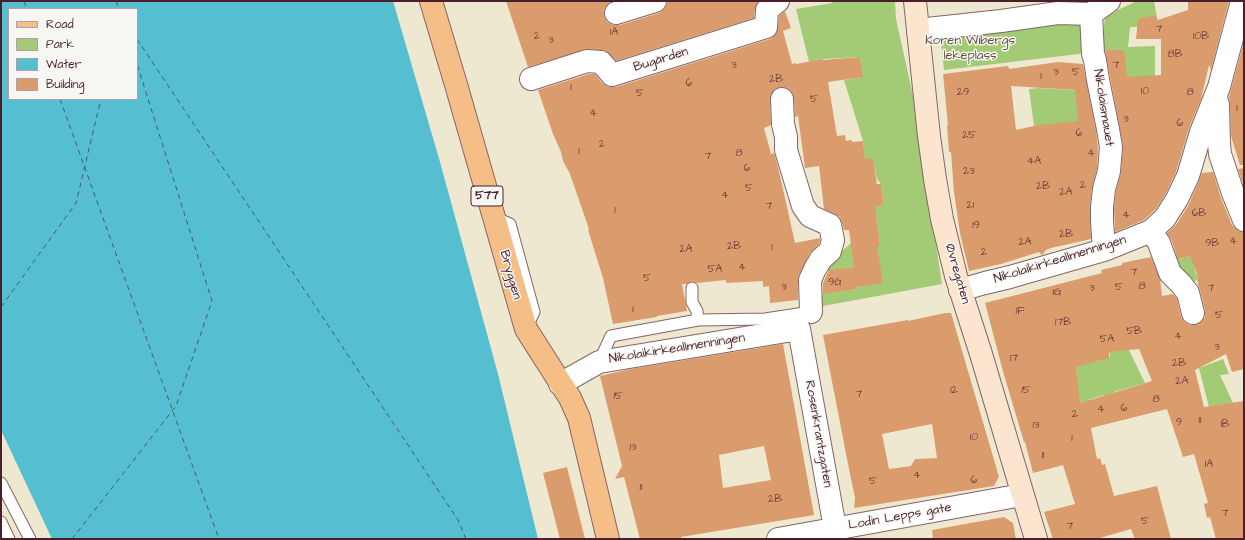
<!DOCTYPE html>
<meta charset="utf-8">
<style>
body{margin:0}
#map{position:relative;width:1245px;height:540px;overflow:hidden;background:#efe8d0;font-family:"Architects Daughter",sans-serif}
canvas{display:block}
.frame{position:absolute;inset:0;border:2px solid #4a1f2b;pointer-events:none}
.legend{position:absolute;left:8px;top:8px;width:130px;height:92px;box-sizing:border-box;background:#f6f6f2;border:1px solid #b1a0a2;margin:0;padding:5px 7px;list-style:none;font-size:12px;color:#4a1f2b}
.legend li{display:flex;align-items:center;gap:8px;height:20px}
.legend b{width:20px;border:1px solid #b1a0a2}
</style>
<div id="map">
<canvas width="1245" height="540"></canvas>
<div class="frame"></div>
<ul class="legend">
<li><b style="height:5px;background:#f6be87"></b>Road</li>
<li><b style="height:11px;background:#a3ca74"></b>Park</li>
<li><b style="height:11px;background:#55bfd1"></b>Water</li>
<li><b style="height:11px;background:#da9c6d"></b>Building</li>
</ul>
</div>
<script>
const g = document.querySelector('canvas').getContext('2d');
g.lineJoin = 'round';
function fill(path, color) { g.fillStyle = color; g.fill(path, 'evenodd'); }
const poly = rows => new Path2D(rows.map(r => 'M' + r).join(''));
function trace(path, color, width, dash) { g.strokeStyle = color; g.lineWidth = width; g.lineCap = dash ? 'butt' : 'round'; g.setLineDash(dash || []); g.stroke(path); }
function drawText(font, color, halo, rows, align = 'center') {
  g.font = font + ' "Architects Daughter",sans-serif'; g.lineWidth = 3; g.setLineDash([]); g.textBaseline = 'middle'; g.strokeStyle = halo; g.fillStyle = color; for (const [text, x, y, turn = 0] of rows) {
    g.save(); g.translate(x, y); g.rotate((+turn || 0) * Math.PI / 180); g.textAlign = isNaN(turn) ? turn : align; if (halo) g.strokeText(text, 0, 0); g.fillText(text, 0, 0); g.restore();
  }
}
const green = poly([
 [832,1,895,1,896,19,914,100,942,284,818,307,822,294,857,289,853,267,819,272,851,243,860,248,880,245,876,215,863,209,884,205,881,184,877,179,873,159,865,159,863,141,844,80,862,77,860,57,823,59,809,62,796,9,832,3],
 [1137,1,1154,1,1157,18,1137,27,1130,27,1128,47,1155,46,1155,76,1124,86,1124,50,1102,50,1105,16],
 [1085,18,1087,53,944,70,940,32],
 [1038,88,1086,91,1094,120,1034,126,1029,89],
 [1177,254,1178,254,1179,259,1189,256,1191,257,1198,280,1186,284,1169,261,1177,258],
 [1127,346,1145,383,1114,392,1110,401,1104,395,1088,400,1089,405,1082,407,1080,401,1078,401,1076,364,1098,361,1110,357,1109,351],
 [1223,359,1229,374,1220,375,1233,403,1209,407,1199,368]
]);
const water = poly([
 [1,1,393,1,440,162,498,374,538,539,52,539,1,430],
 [9,9,137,9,137,99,9,99]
]);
const ferry = poly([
 [24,1,27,9],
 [116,1,119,9],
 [137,39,458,520,466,539],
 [60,99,219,539],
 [1,307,76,203,101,99],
 [72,539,176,406,212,301,137,64]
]);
const building = poly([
 [506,1,612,1,607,5,604,10,604,16,607,22,614,25,620,25,659,13,664,9,667,4,667,1,758,1,755,9,754,18,616,61,606,51,588,49,528,67],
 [1188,1,1229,1,1211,70,1209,65,1201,99,1189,128,1176,172,1166,193,1155,210,1144,220,1115,232,1114,208,1116,191,1121,172,1123,145,1105,50,1124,50,1127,77,1161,75,1161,39,1136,39,1138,19,1155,15,1158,20,1188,10],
 [785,11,791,28,783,31,792,64,795,63,796,64,823,59,823,60,860,57,863,77,828,82,837,136,845,135,846,141,852,140,852,142,863,141,865,159,873,158,877,184,881,184,884,205,875,207,880,245,877,246,883,283,856,287,857,289,823,294,823,283,829,270,854,267,849,230,844,230,842,223,840,217,835,214,824,209,819,166,805,168,798,116,795,117,794,98,792,92,788,88,781,87,775,89,771,94,770,100,771,125,764,128,771,154,774,153,778,167,795,243,820,238,820,240,819,244,810,253,799,275,798,280,798,300,770,303,769,286,763,287,763,281,726,283,726,280,697,283,692,281,687,284,682,284,687,311,657,316,657,317,613,324,603,278,588,230,589,229,570,174,563,161,561,152,553,134,538,90,589,74,595,74,602,83,608,87,616,87,770,39,776,34,778,28,779,16],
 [1244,42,1244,165,1240,165,1231,136,1230,105,1229,97],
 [1058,62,1083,64,1096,131,1098,148,1097,169,1092,188,1090,206,1091,239,1051,248,1046,250,1042,255,1039,252,1001,264,969,271,960,233,954,192,951,152,949,152,947,125,948,125,943,74,1008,66,1009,69],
 [1011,86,1075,90,1078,121,1038,125,1016,130],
 [1244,168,1244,186,1238,169],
 [1213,172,1221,198,1232,225,1237,230,1244,232,1244,369,1232,372,1226,354,1195,370,1204,407,1244,401,1244,539,1216,539,1210,517,1207,518,1204,504,1208,503,1194,454,1183,457,1167,409,1091,428,1097,459,1100,458,1102,465,1105,464,1114,496,1157,486,1171,539,1135,539,1131,529,1096,539,1053,539,1044,512,1075,504,1063,465,1033,473,1025,442,1024,442,1004,375,985,303,1102,273,1101,270,1122,265,1122,263,1151,257,1160,279,1162,296,1173,294,1177,299,1181,316,1184,322,1190,325,1196,325,1201,322,1205,317,1205,310,1200,290,1198,285,1197,274,1190,256,1178,259,1171,239,1167,233,1176,225,1188,206,1199,181,1202,173],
 [1139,349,1152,381,1080,403,1076,367,1109,358,1109,352],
 [945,313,951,313,999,477,994,486,854,508,855,498,847,459,823,335,908,320,908,321],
 [932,424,937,458,915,459,911,466,889,469,882,434],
 [783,344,814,515,681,537,681,539,640,539,624,477,615,479,622,466,600,376,631,369],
 [764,446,771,480,723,488,719,455],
 [567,467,585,539,560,539,543,473],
 [1004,517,1013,523,1016,539,933,539,932,530]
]);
const lane = poly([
 [494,217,510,224,534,312,527,326],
 [692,288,692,302,697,311,698,320],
 [599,362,611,336,698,320,765,319,811,312],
 [1,483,30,539],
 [1,522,9,539]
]);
const street = poly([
 [616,13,655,1],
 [1091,14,1093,54,1095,60,1098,80,1108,129,1111,147,1109,171,1104,189,1102,207,1102,221,1104,250],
 [918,30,1001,21,1058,13,1091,14,1109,1],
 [531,79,587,61,601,62,612,75,766,27,767,10,778,1],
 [1216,98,1218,105,1219,144,1220,154,1233,193,1244,220],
 [782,99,783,124,786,137,786,150,803,206,810,216,830,225,833,240,830,251,821,259,815,269,810,280,811,312],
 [1151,231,1159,243,1170,273,1181,284,1188,293,1193,313],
 [960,290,985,283,1010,277,1104,250,1151,231,1165,218,1177,199,1188,176,1201,132,1219,87,1242,1],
 [560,384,599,362,799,329,837,539],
 [778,539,1022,495]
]);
const secondary = poly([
 [915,1,929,136,935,179,942,219,956,276,981,354,1036,539]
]);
const primary = poly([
 [431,1,457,88,526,329,570,398,579,418,608,539]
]);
const numberNames = [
 ["7",1159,30],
 ["1A",614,33],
 ["2",537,37],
 ["10B",1201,37],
 ["3",551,41],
 ["8B",1175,55],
 ["3",734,66],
 ["7",1116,66],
 ["3",1056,73],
 ["5",1076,73],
 ["1",1041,77],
 ["2B",776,80],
 ["6",689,84],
 ["1",571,88],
 ["10",1145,92],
 ["29",963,93],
 ["8",1190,93],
 ["5",640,94],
 ["5",814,100],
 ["1",1237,109],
 ["4",593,114],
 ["3",1126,120],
 ["6",1180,124],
 ["6",1079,134],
 ["25",969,136],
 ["2",602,145],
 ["1",579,152],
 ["8",739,154],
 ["4",1091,154],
 ["7",708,157],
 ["4A",1034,162],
 ["6",747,169],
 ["23",969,172],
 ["2",1083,186],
 ["2B",1043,187],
 ["5",749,189],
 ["2A",1066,193],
 ["4",725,196],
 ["21",970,206],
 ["7",769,207],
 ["1",615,211],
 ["6B",1199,214],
 ["4",1126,216],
 ["19",976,226],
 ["2B",1066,235],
 ["4",1233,242],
 ["2A",1025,243],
 ["9B",1212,244],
 ["2B",734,247],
 ["1",772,248],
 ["2A",686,250],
 ["2",984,253],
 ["4",742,268],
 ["5A",715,270],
 ["7",1134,273],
 ["5",647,279],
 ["9G",835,283],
 ["8",1142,287],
 ["3",784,288],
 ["5",1119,288],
 ["3",1092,289],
 ["7",1211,289],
 ["1G",1057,293],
 ["1",633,310],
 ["1F",1020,312],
 ["5",1219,316],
 ["17B",1063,323],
 ["5B",1134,332],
 ["4",1178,337],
 ["5A",1107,340],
 ["3",1217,348],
 ["17",1014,359],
 ["2B",1179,364],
 ["2A",1182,382],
 ["12",954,391],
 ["15",1026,391],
 ["7",859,395],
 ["15",618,397],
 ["8",1156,400],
 ["6",1124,409],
 ["4",1101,410],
 ["2",1075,415],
 ["11",1200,421],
 ["9",1179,423],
 ["1B",1225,425],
 ["13",1036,426],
 ["10",974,438],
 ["1",1072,439],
 ["13",633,448],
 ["11",1043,456],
 ["1A",1209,465],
 ["4",917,476],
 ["6",974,481],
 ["5",873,482],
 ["11",641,488],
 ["2B",775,500],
 ["7",1225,514],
 ["5",1145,522],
 ["7",1070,527]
];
const shields = [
 [487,196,32]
];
const shieldNames = [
 ["577",487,196]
];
const parkNames = [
 ["Koren Wibergs",970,41],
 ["lekeplass",970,56]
];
const streetNames = [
 ["Bugården",661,60,-17],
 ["Nikolaismauet",1103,108,81],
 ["Nikolaikirkeallmenningen",1060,260,-17],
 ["Øvregaten",957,274,74],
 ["Bryggen",510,275,74],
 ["Nikolaikirkeallmenningen",677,349,-9],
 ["Rosenkrantzgaten",818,434,80],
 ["Lodin Lepps gate",900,517,-10]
];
fill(green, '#a3ca74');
fill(water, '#55bfd1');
trace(ferry, '#4e5765', 1, [5, 4]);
fill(building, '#da9c6d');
trace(lane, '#846565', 13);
trace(street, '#846565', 24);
trace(secondary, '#846565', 24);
trace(primary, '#846565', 24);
trace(lane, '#fff', 11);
trace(street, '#fff', 22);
trace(secondary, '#fbe5cf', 22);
trace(primary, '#f6be87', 22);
drawText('11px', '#6e3e3c', null, numberNames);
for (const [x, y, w] of shields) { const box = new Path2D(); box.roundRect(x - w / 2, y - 10, w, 20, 3); g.fillStyle = '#f6f6f2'; g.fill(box); trace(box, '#4a1f2b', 1); }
drawText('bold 12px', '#4a1f2b', null, shieldNames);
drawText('13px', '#655241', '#f6f6f2', parkNames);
drawText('13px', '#4a1f2b', '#f6f6f2', streetNames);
</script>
